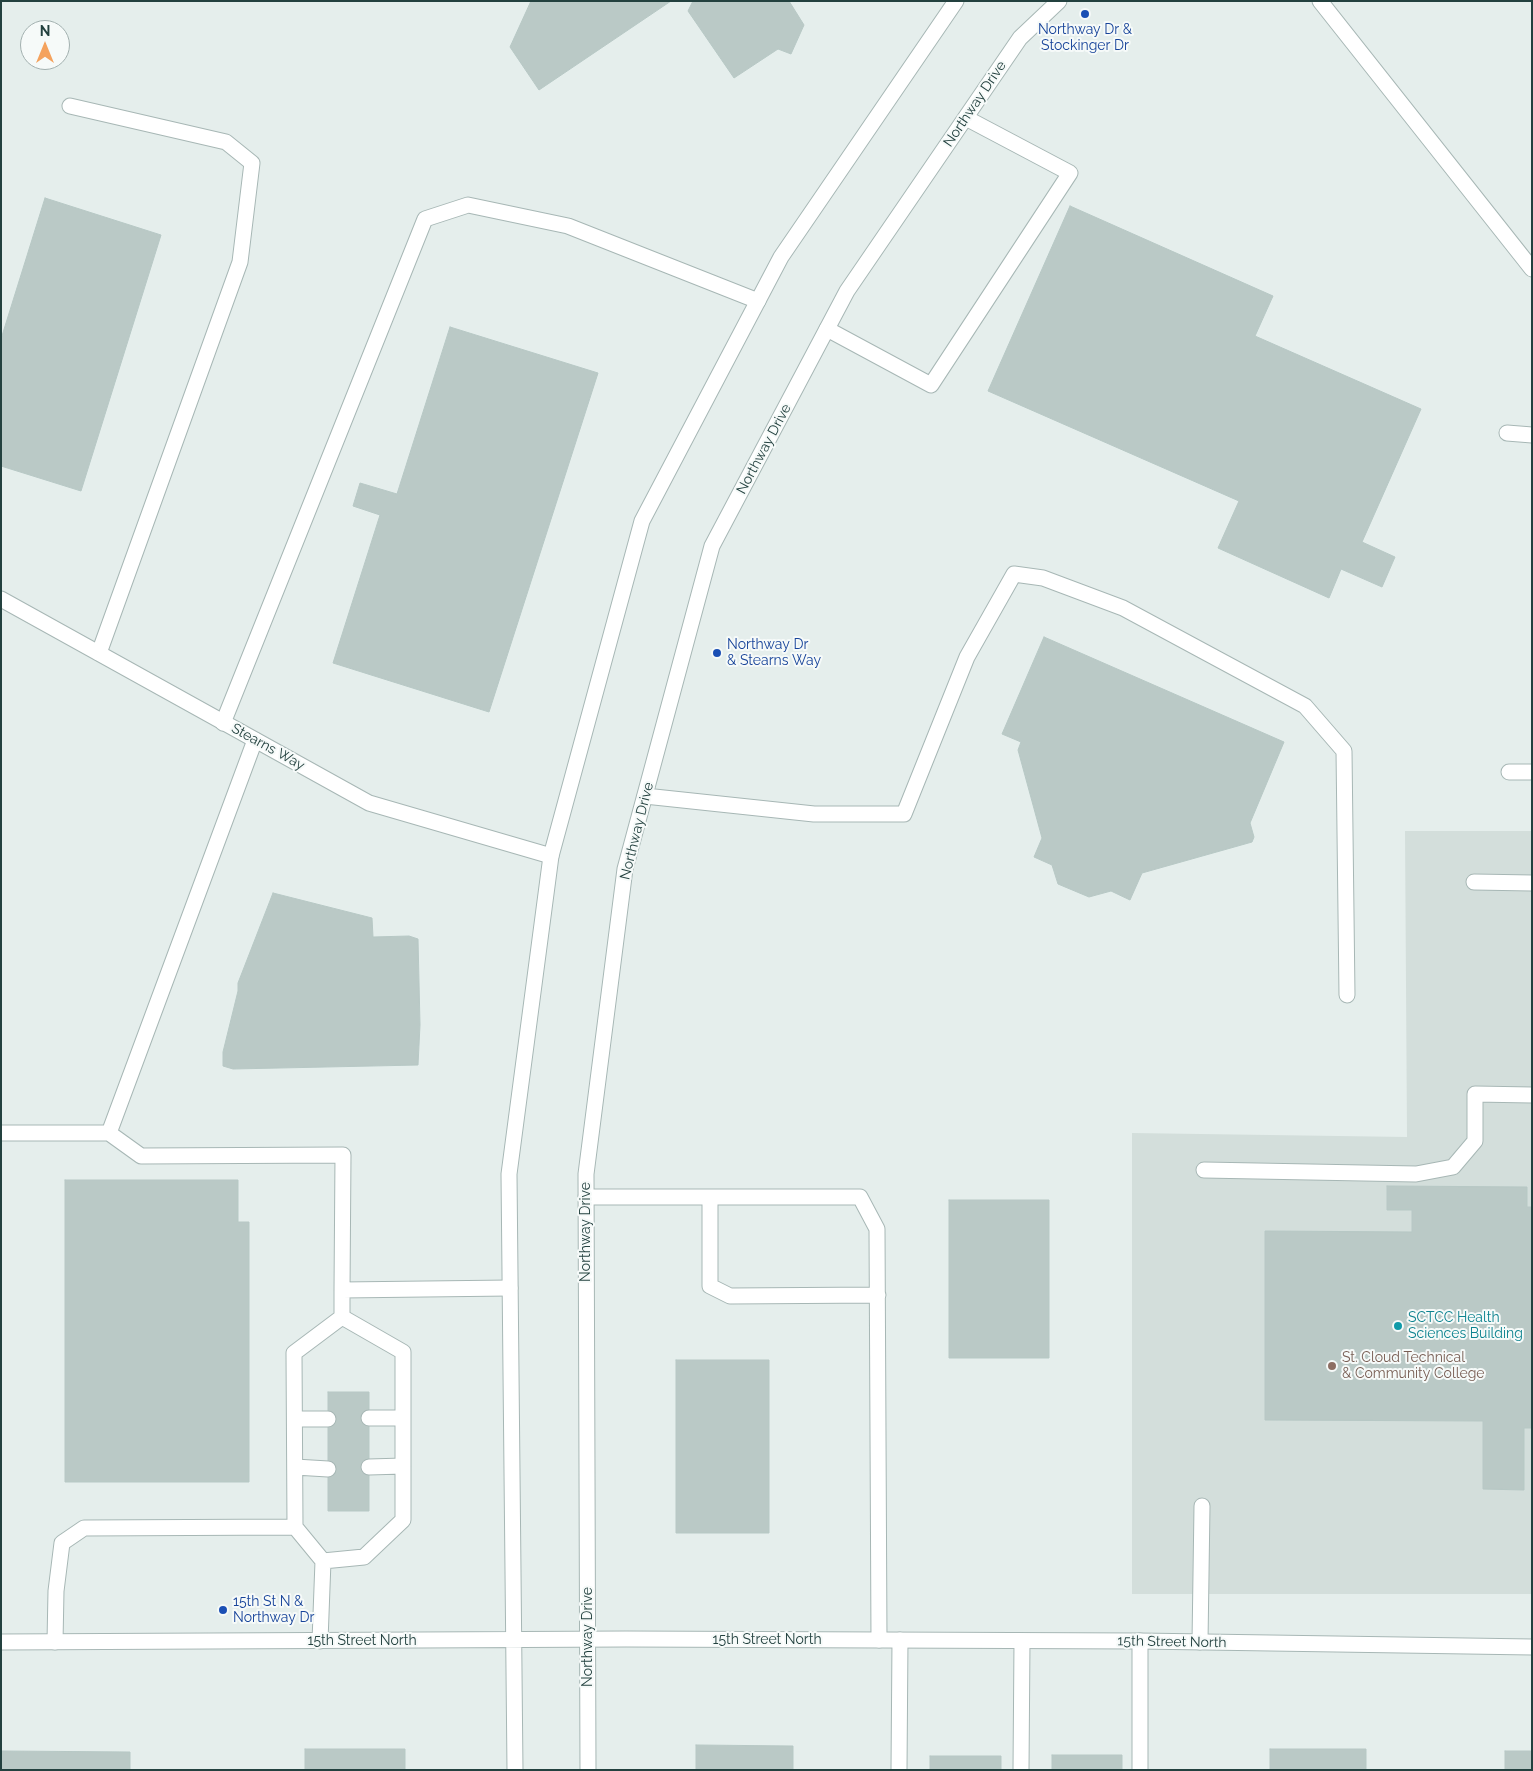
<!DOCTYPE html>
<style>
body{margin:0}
#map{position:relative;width:1533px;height:1771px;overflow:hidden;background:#e5eeec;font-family:Raleway,sans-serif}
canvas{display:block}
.frame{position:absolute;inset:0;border:2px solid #23413f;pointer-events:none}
.north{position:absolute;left:20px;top:20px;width:50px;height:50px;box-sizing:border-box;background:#f6faf9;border:1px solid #a2b0af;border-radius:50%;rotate:0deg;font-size:14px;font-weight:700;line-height:20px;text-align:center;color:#23413f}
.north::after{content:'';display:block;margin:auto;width:18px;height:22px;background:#f4a25d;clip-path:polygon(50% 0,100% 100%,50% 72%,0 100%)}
</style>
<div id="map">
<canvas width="1533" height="1771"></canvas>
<div class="frame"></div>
<div class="north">N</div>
</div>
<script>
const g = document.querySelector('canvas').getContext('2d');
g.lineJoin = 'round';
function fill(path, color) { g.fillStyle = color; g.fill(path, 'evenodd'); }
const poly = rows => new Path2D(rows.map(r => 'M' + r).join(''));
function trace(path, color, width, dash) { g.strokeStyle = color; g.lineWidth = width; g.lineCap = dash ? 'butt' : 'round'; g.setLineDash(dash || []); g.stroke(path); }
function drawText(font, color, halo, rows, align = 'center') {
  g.font = font + ' Raleway,sans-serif'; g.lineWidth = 4; g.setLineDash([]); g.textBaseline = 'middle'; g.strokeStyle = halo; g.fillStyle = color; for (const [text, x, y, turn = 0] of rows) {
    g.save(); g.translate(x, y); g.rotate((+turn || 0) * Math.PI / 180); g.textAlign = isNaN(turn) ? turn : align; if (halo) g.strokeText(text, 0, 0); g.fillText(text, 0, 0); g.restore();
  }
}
const built = poly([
 [1405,831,1532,831,1532,1594,1132,1594,1132,1133,1407,1137]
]);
const building = poly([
 [531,1,671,1,539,90,510,47,531,1],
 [693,1,789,1,804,25,791,54,778,49,734,78,688,11,693,1],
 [45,198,161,235,81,491,1,466,1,339,45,198],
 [1070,206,1273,296,1255,336,1421,409,1362,542,1395,557,1382,587,1341,569,1329,598,1218,548,1239,501,988,391,1070,206],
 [450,327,598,373,489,712,333,663,380,515,353,506,360,483,397,494,450,327],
 [1044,637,1284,742,1250,823,1254,837,1252,842,1142,873,1130,900,1111,891,1089,897,1058,884,1052,865,1034,857,1042,838,1018,750,1021,742,1002,734,1044,637],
 [273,893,372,918,373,937,409,936,418,939,420,1025,418,1065,233,1069,223,1066,223,1052,238,991,238,983,273,893],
 [65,1180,238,1180,238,1222,249,1222,249,1482,65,1482,65,1180],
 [1387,1186,1527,1187,1527,1207,1532,1207,1532,1428,1524,1428,1524,1490,1483,1489,1483,1421,1265,1420,1265,1231,1412,1232,1412,1210,1387,1210,1387,1186],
 [949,1200,1049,1200,1049,1358,949,1358,949,1200],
 [676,1360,769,1360,769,1533,676,1533,676,1360],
 [328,1392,369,1392,369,1511,328,1511,328,1392],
 [696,1745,793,1746,793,1770,696,1770,696,1745],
 [305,1749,405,1749,405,1770,305,1770,305,1749],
 [1270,1749,1366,1749,1366,1770,1270,1770,1270,1749],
 [1,1751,130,1752,130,1770,1,1770,1,1751],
 [1505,1751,1532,1751,1532,1770,1505,1770,1505,1751],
 [1052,1755,1122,1755,1122,1770,1052,1770,1052,1755],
 [930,1756,1001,1756,1001,1770,930,1770,930,1756]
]);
const service = poly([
 [1320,1,1532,269],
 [70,106,226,142,252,163,240,262,99,653],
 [827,329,931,385,1070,173,966,118],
 [1507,433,1532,435],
 [223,723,425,219,468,205,568,226,758,301],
 [1509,772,1532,772],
 [645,796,814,814,904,814,967,657,1014,574,1043,578,1123,608,1305,706,1344,751,1347,995],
 [1474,882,1532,883],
 [1,1133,109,1133,255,740],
 [109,1133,141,1156,343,1155,342,1290,510,1288],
 [1204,1170,1416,1174,1453,1167,1475,1141,1475,1094,1532,1095],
 [586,1197,860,1197,877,1229,879,1640],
 [710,1197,710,1286,730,1296,878,1295],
 [369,1418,403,1418],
 [295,1419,328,1419],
 [295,1467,328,1469],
 [369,1467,403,1466],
 [323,1561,295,1527,294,1353,342,1317],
 [320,1641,323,1561,364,1557,403,1520,403,1352,342,1317,342,1290],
 [55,1642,56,1591,62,1543,84,1528,295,1527],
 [1200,1642,1202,1506],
 [899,1770,900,1640],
 [1021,1770,1022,1641],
 [1140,1770,1140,1641]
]);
const minor = poly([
 [1,599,369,803,551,856]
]);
const tertiary = poly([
 [1,1642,626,1639,1140,1641,1532,1647],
 [515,1770,509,1174,551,856,642,521,781,257,956,1],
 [588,1770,586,1174,625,869,712,546,847,291,1020,38,1059,1]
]);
const markers = [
 [1085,14,5,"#1a4fb4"],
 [717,653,5,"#1a4fb4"],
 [1398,1326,5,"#0f9aa8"],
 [1332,1366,5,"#8d6e63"],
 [223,1610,5,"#1a4fb4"]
];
const transitNames = [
 ["Northway Dr &",1085,30,"center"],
 ["Stockinger Dr",1085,46,"center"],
 ["Northway Dr",727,645],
 ["& Stearns Way",727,661],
 ["15th St N &",233,1602],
 ["Northway Dr",233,1618]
];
const streetNames = [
 ["Northway Drive",975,104,-56],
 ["Northway Drive",764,449,-62],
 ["Stearns Way",268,747,29],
 ["Northway Drive",637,831,-76],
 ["Northway Drive",586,1232,-90],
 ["Northway Drive",588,1637,-90],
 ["15th Street North",767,1640],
 ["15th Street North",362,1641],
 ["15th Street North",1172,1642,1]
];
const cultureNames = [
 ["SCTCC Health",1408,1318],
 ["Sciences Building",1408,1334]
];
const educationNames = [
 ["St. Cloud Technical",1342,1358],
 ["& Community College",1342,1374]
];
fill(built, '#d3dedb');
fill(building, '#bac9c6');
trace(building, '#b7c8c5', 1);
trace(service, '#a7b7b5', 17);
trace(minor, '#a7b7b5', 17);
trace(tertiary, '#a7b7b5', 17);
trace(service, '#fff', 15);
trace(minor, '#fff', 15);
trace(tertiary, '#fff', 15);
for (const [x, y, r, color] of markers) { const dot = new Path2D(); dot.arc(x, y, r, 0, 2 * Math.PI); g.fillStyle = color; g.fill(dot); trace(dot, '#f6faf9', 2); }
drawText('14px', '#164399', '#f6faf9', transitNames, 'left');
drawText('14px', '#23413f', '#f6faf9', streetNames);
drawText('14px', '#0d838f', '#f6faf9', cultureNames, 'left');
drawText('14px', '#785e54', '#f6faf9', educationNames, 'left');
</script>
